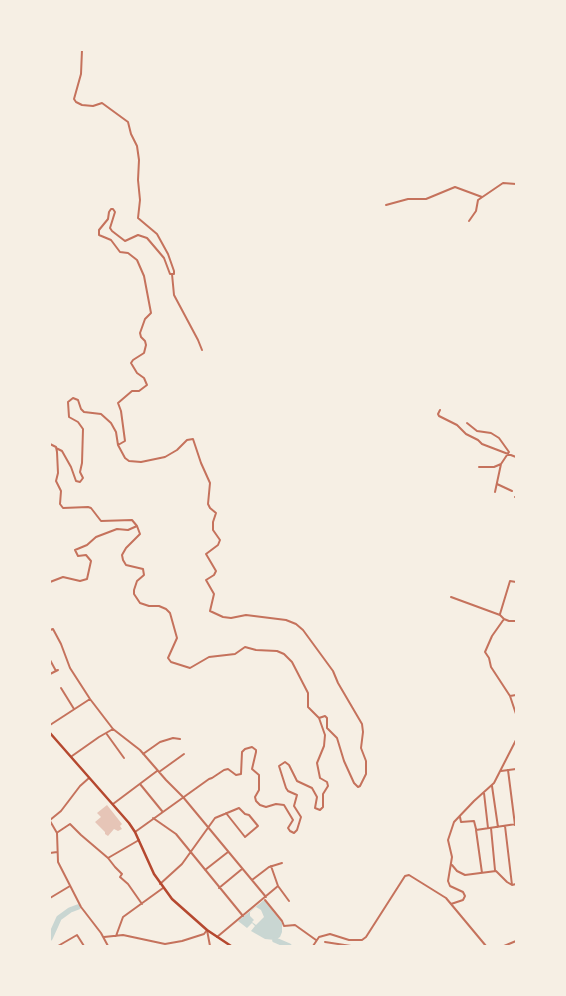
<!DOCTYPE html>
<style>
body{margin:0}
#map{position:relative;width:566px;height:996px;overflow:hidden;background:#f6efe4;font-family:"Varela Round",sans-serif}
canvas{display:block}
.frame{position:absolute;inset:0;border:51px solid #f6efe4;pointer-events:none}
</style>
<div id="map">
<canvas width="566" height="996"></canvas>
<div class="frame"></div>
</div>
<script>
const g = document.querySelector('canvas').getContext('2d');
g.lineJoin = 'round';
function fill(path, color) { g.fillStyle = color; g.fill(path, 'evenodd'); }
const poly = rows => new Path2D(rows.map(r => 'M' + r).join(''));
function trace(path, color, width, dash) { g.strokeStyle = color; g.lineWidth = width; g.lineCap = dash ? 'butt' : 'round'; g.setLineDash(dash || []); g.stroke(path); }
const water = poly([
 [264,900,282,923,282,932,280,937,275,940,265,939,251,931,255,926,252,923,247,928,238,921],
 [256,907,261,910,264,917,256,925,252,922,254,920,250,916,250,912]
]);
const river = poly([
 [50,938,59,918,70,910,78,907],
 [275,940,289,946]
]);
const building = poly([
 [107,805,122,824,120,826,122,829,118,831,114,829,108,836,105,834,105,832,95,822,101,817,97,813]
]);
const minor = poly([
 [82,50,81,74,74,99,76,102,82,105,93,106,102,103,128,122,131,134,137,146,139,160,138,180,140,200,138,218,157,234,168,254,174,271,174,274,170,274,164,258,147,238,138,235,125,241,112,231,110,228,115,212,113,209,111,209,109,212,108,219,99,230,99,235,111,240,120,252,128,253,137,260,144,276,151,313,145,319,140,333,141,337,145,341,146,345,144,353,133,360,131,363,137,373,144,378,147,385,139,391,132,391,118,403,121,411,125,441,118,445],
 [386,205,408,199,426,199,455,187,482,197],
 [469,221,476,211,478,200,503,183,516,184],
 [172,274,174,295,198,340,202,350],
 [440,410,438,414,439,416,457,425,466,434,478,440,482,444,516,457],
 [467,423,477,431,491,433,499,438,509,452,501,464,495,492],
 [50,444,56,447,57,452,58,473,56,481,61,491,60,504,63,508,88,507,91,508,101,521,132,520,137,526,140,534,126,548,122,555,123,560,126,565,143,569,144,575,137,581,134,590,134,594,140,603,149,606,159,606,166,609,170,613,177,638,168,658,171,662,190,668,209,657,235,654,245,647,256,650,277,651,284,654,292,662,308,693,308,707,319,718,325,735,324,746,317,763,320,778,327,782,328,786,323,794,323,807,320,810,315,808,317,797,312,788,297,781,289,765,285,762,279,766,286,788,288,791,297,795,294,806,301,817,297,830,294,833,290,831,288,828,293,820,284,805,276,804,266,807,260,805,256,801,255,797,259,790,259,775,252,769,256,752,256,750,252,747,245,749,242,752,241,774,236,775,228,769,224,770,212,778,209,779,135,832],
 [56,448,62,451,71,467,76,481,80,482,83,478,80,472,82,463,83,429,78,422,69,417,68,402,73,398,78,400,81,409,84,412,101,414,111,423,116,432,118,445,125,458,129,461,141,462,165,457,177,450,187,440,193,439,201,463,210,483,208,504,210,508,216,513,213,522,213,530,220,540,218,545,206,554,216,571,214,575,206,580,214,594,210,611,223,617,231,618,246,615,286,620,296,624,303,630,333,671,338,683,362,724,363,732,361,748,366,761,366,774,360,786,358,787,354,783,344,761,337,738,327,728,327,718,325,716,319,718],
 [479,467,494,467,501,464],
 [497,484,512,491],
 [515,497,516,497],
 [50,582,63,577,80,581,87,579,91,561,86,555,78,556,75,550,87,545,96,537,117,529,128,530,137,526],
 [451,597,500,615,504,619,509,621,516,621],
 [500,614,510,581,516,582],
 [504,619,492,636,485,652,489,658,491,667,510,696,516,714],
 [50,630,53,629,61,644,70,668,90,699],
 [50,660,56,671],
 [50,674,58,670],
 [61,688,74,709],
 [510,696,516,695],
 [50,725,90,699,113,729,140,750,166,780,183,797,266,897],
 [106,733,124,758],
 [143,754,160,742,173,738,180,739],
 [72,756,99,737,113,729],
 [508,770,515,825],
 [501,771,516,769],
 [159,772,184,754],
 [140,784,162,811],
 [492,786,498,827],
 [484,793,488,828],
 [113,804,157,771],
 [460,817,461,822,474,821,476,829],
 [153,818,176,834,243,916],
 [50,820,61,811,80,786,89,778],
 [50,821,57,833,58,862,81,907,101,933,108,946],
 [505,826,512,885],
 [491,828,495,870],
 [58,832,70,824,81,835,108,858,115,867,122,874,120,877,128,884,142,904],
 [50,853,57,852],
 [108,858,139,840],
 [452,865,457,871,465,875,496,871,507,882,512,885,516,884],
 [271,866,278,886,289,901],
 [205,870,228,852],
 [482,873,476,830,516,824],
 [252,880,269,867,282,863],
 [160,884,182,864,215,818,239,808,245,814,249,815,258,826,245,837,226,813],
 [219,888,242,869],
 [50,898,70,886],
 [265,900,282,921,284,926,295,925,316,940],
 [451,904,463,900,465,896,463,892,450,886,448,881,452,857,448,840,454,822,474,801,494,783,516,740],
 [116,936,123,917,163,888],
 [104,937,123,935,165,944,182,941,204,934,207,930,210,946],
 [217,937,278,886],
 [325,942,351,946],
 [58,946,77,935,84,946],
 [313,946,319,937,330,934,349,940,362,940,366,937,405,876,409,875,446,898,486,946],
 [504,946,516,941]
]);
const secondary = poly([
 [50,733,129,823,135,832,154,874,172,899,207,930,231,946]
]);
fill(water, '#c9d6d2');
trace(river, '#c9d6d2', 5.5);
fill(building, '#e6c5b7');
trace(minor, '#c5725c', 2);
trace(secondary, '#b5482f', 2.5);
</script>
